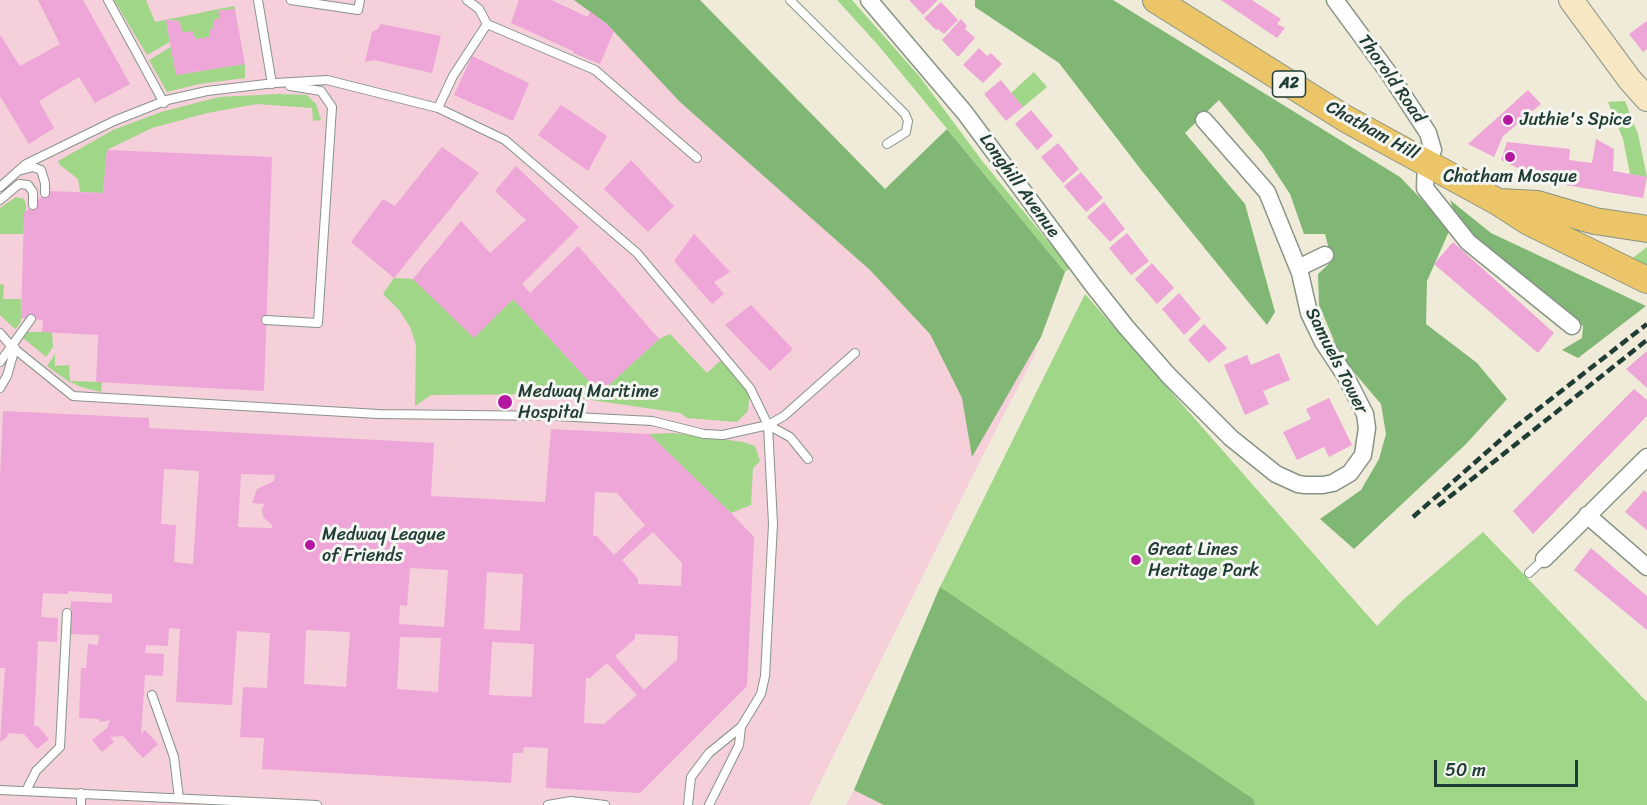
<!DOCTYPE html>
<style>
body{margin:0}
#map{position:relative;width:1647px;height:805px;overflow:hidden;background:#efebd8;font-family:Sriracha,sans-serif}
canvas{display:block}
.scale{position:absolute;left:1434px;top:760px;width:144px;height:27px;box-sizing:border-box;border:3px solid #1f3d34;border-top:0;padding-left:8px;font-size:18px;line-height:21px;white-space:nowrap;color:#1f3d34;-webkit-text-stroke:4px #f6f6f2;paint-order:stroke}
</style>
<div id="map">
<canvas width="1647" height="805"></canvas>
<div class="scale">50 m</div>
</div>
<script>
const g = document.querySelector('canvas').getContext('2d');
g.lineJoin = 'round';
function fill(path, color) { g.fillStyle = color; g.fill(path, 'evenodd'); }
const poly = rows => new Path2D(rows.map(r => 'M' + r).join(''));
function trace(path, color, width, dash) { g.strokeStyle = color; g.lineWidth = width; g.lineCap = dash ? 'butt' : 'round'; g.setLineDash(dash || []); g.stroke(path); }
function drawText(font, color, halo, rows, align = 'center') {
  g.font = font + ' Sriracha,sans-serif'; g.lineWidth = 6; g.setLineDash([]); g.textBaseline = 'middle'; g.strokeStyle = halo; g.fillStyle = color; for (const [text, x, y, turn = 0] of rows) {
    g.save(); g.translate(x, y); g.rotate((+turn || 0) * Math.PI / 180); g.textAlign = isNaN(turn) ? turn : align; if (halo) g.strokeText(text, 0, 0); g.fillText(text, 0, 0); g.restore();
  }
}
const built = poly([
 [0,0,652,0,773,113,1037,350,973,475,809,805,0,805],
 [854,790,884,805,846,805]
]);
const green = poly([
 [114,0,146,0,155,22,234,6,235,9,218,11,220,18,213,21,214,28,210,30,210,37,196,39,192,31,183,33,179,21,166,20,170,42,147,55],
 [837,0,852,0,920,77,983,162,1070,268,1065,272,878,45],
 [171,47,176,75,245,64,245,78,199,84,167,92,149,60],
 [1034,72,1047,87,1023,107,1011,93],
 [278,94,307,95,316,104,321,120,313,121,312,108,257,104,207,113,152,128,107,150,103,193,80,192,78,179,60,165,58,161,113,130,161,112,219,97],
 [1625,101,1638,134,1647,177,1630,174,1623,139,1608,102],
 [16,197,24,199,26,205,23,234,0,234,0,208],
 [1647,247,1647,269,1630,260],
 [394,278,413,279,474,337,513,299,600,393,659,339,670,334,707,373,720,361,750,388,748,411,737,422,687,418,680,413,550,394,431,395,415,406,416,345,410,327,399,310,383,294],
 [0,284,4,285,3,299,21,299,21,318,20,324,15,329,0,315],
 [1085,294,1377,626,1404,599,1483,532,1647,702,1647,805,884,805,854,790,940,587],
 [27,332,52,332,53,347,46,357,22,337],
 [55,354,55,366,69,365,70,381,102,382,101,392,81,387,68,381,47,366],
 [674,433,743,442,755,446,760,461,753,468,751,505,731,513,649,434]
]);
const forest = poly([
 [574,0,700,0,885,189,947,129,1065,272,1041,337,972,457,962,398,930,334,870,270,680,102,607,24],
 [975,0,1113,0,1400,177,1450,229,1427,281,1426,324,1477,363,1507,399,1466,444,1354,549,1320,519,1361,490,1379,459,1386,434,1381,404,1341,357,1319,305,1318,274,1332,261,1325,234,1304,234,1290,194,1263,153,1219,100,1185,133,1245,204,1275,312,1267,325,1142,171,1059,63,975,7],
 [1450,200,1491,233,1646,306,1578,358,1562,350,1582,338,1583,326,1457,221],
 [940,587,1253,799,1255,805,884,805,854,790]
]);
const building = poly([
 [38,0,83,0,130,84,95,103,79,77,39,101,54,128,29,144,0,96,0,35,20,66,60,44],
 [519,0,551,0,588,17,590,11,614,31,600,64,573,53,573,51,511,23],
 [909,0,938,0,923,15],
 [1221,0,1252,0,1281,19,1277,24,1285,28,1277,38],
 [941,2,958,20,944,34,938,29,936,30,924,18],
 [235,9,245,64,176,75,166,20,179,21,183,33,192,31,196,39,210,37,210,30,214,28,213,21,220,18,218,11],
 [961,19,967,26,965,29,975,38,958,57,942,40],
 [1647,21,1647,49,1643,52,1629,34],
 [381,24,441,36,432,73,374,60,365,62,372,32,378,29],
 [979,48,987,56,991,53,1002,64,983,83,963,65],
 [472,56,529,83,513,121,454,95],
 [1001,80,1023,107,1006,121,984,94],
 [1528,90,1541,104,1503,136,1494,157,1468,144],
 [561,105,607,136,588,171,538,135],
 [1031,110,1053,136,1037,150,1015,124],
 [1596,139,1614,149,1613,171,1647,177,1643,198,1560,184,1526,172,1501,160,1507,142,1570,149,1569,160,1592,163],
 [1058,143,1079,169,1063,183,1041,157],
 [442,147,479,173,394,278,351,242,383,199,395,206],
 [107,150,272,157,264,391,96,382,98,335,42,332,43,320,21,318,24,213,48,191,103,193],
 [631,160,674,206,648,232,604,189],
 [516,166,579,227,522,284,530,293,578,246,659,339,600,393,513,299,474,338,413,279,461,221,490,253,526,220,495,191],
 [1081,172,1103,198,1086,212,1064,186],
 [1104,202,1125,229,1110,242,1087,217],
 [1127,233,1149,261,1131,275,1109,248],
 [694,234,730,272,714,282,724,294,712,304,674,261],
 [1453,242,1554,333,1538,353,1434,264],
 [1152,263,1174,288,1157,304,1135,279],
 [1179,293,1201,319,1184,335,1162,309],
 [751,305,793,349,770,371,725,325],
 [1204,324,1227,348,1209,363,1188,340],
 [1647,351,1647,388,1626,369],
 [1279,353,1290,380,1263,391,1269,404,1245,415,1224,365,1247,355,1251,365],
 [1634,389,1647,400,1647,416,1533,534,1513,511],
 [1329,398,1352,445,1329,457,1324,447,1297,460,1283,432,1311,419,1306,409],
 [3,411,149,418,149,428,434,443,431,496,545,502,551,429,649,434,731,513,754,537,747,686,640,793,546,788,548,748,524,747,523,753,513,753,511,783,262,769,264,738,240,737,243,687,267,688,270,633,237,631,232,705,176,702,180,629,169,628,168,646,146,645,145,653,164,654,163,676,145,675,141,734,145,730,158,744,143,758,123,736,110,737,114,742,102,752,92,740,107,728,110,720,100,722,99,719,79,718,81,668,86,668,88,644,98,645,99,635,69,634,71,601,112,603,112,594,68,591,68,594,43,593,41,617,58,618,57,642,38,641,34,726,38,726,49,739,37,749,24,734,8,733,7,737,0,742,5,668,0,668,0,479],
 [164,469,199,471,193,564,174,562,176,525,161,524],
 [241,474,275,475,274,481,257,489,252,503,265,504,262,509,263,517,272,525,272,528,238,527],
 [595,492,617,493,645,525,614,555,597,536,593,536],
 [653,532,682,563,681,586,638,584,638,579,622,560],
 [410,568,448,570,444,627,399,624,400,605,407,606],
 [487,572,523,574,520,631,484,629],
 [306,630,350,632,346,687,304,684],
 [635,634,678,636,677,660,644,690,615,656,635,639],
 [400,637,441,638,438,692,397,689],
 [492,642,534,644,532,697,489,695],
 [607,663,637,695,604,724,584,723,586,678,590,678],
 [1644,490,1647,493,1647,530,1625,512],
 [1591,548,1647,596,1647,630,1574,570]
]);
const lane = poly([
 [108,0,164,103],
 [258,0,272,84],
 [291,0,358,10,360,0],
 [467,0,479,9,487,24],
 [790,0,905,114,908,121,906,132,887,144],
 [438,108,453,76,487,24,595,70,697,158],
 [18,171,33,167,41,170,45,183,45,193],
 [0,187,26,164,114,121,167,100,207,91,275,83,327,80,438,108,505,140,637,253,750,388,768,425,773,524,765,676,761,694,741,727,739,745,709,805],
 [0,200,19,184,28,185,33,192,33,205],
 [266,320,318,323,332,107,321,91,290,86],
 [0,333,11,346,73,396,378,414,555,416,652,421,704,434,723,435,768,425,784,416,855,353],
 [0,362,31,319],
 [0,388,7,376,15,348],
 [768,425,790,437,808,459],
 [1529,573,1544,559],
 [152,695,174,757,179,798],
 [0,790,317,805],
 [26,791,36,771,60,747,67,613],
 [81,793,81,805],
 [548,805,571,801,605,805],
 [688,805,691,777,709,753,741,727]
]);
const street = poly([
 [869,0,965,113,1092,284,1126,327,1169,376,1231,438,1276,474,1298,484,1305,485,1323,485,1333,483,1350,473,1363,455,1367,428,1365,414,1345,375,1323,342,1309,313,1300,273,1267,192,1204,120],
 [1335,0,1390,75,1428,133,1433,150,1428,163],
 [1426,162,1425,188,1468,242,1572,326],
 [1298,268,1325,255],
 [1587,515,1647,567],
 [1544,559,1647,457]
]);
const secondary = poly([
 [1571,0,1630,80,1647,99]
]);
const primary = poly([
 [1156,0,1346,119,1498,202,1529,222,1647,280],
 [1500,202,1537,204,1595,221,1647,229]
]);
const rail = poly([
 [1438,506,1647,340],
 [1413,517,1514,428,1647,324]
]);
const markers = [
 [1508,120,6,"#b5179e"],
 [1510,157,6,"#b5179e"],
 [505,402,8,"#b5179e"],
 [310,545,6,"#b5179e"],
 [1136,560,6,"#b5179e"]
];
const shields = [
 [1289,84,33]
];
const shieldNames = [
 ["A2",1289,84]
];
const streetNames = [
 ["Thorold Road",1391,79,55],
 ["Chatham Hill",1372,131,29],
 ["Longhill Avenue",1019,186,54],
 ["Samuels Tower",1336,361,63]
];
const poiNames = [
 ["Juthie's Spice",1520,120],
 ["Chatham Mosque",1510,177,"center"],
 ["Medway Maritime",518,392],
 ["Hospital",518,413],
 ["Medway League",322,535],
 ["of Friends",322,556],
 ["Great Lines",1148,550],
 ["Heritage Park",1148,571]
];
fill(built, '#f5cfda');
fill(green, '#a0d687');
fill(forest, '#80b774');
fill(building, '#eea5d7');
trace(lane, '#879486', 10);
trace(street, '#879486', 19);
trace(secondary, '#879486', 26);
trace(primary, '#879486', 28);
trace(lane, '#fff', 8);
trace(street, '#fff', 16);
trace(secondary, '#f7e8c3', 24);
trace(primary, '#ecc569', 26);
trace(rail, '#1f3d34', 4.5, [9, 4.5]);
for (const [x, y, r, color] of markers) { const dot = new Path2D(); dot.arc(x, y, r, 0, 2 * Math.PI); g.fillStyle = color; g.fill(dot); trace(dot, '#f6f6f2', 2); }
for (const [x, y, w] of shields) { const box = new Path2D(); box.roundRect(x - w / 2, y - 13, w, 26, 4.5); g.fillStyle = '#f6f6f2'; g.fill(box); trace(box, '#1f3d34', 1.5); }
drawText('bold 16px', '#1f3d34', null, shieldNames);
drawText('18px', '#1f3d34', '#f6f6f2', streetNames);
drawText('18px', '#1f3d34', '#f6f6f2', poiNames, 'left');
</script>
